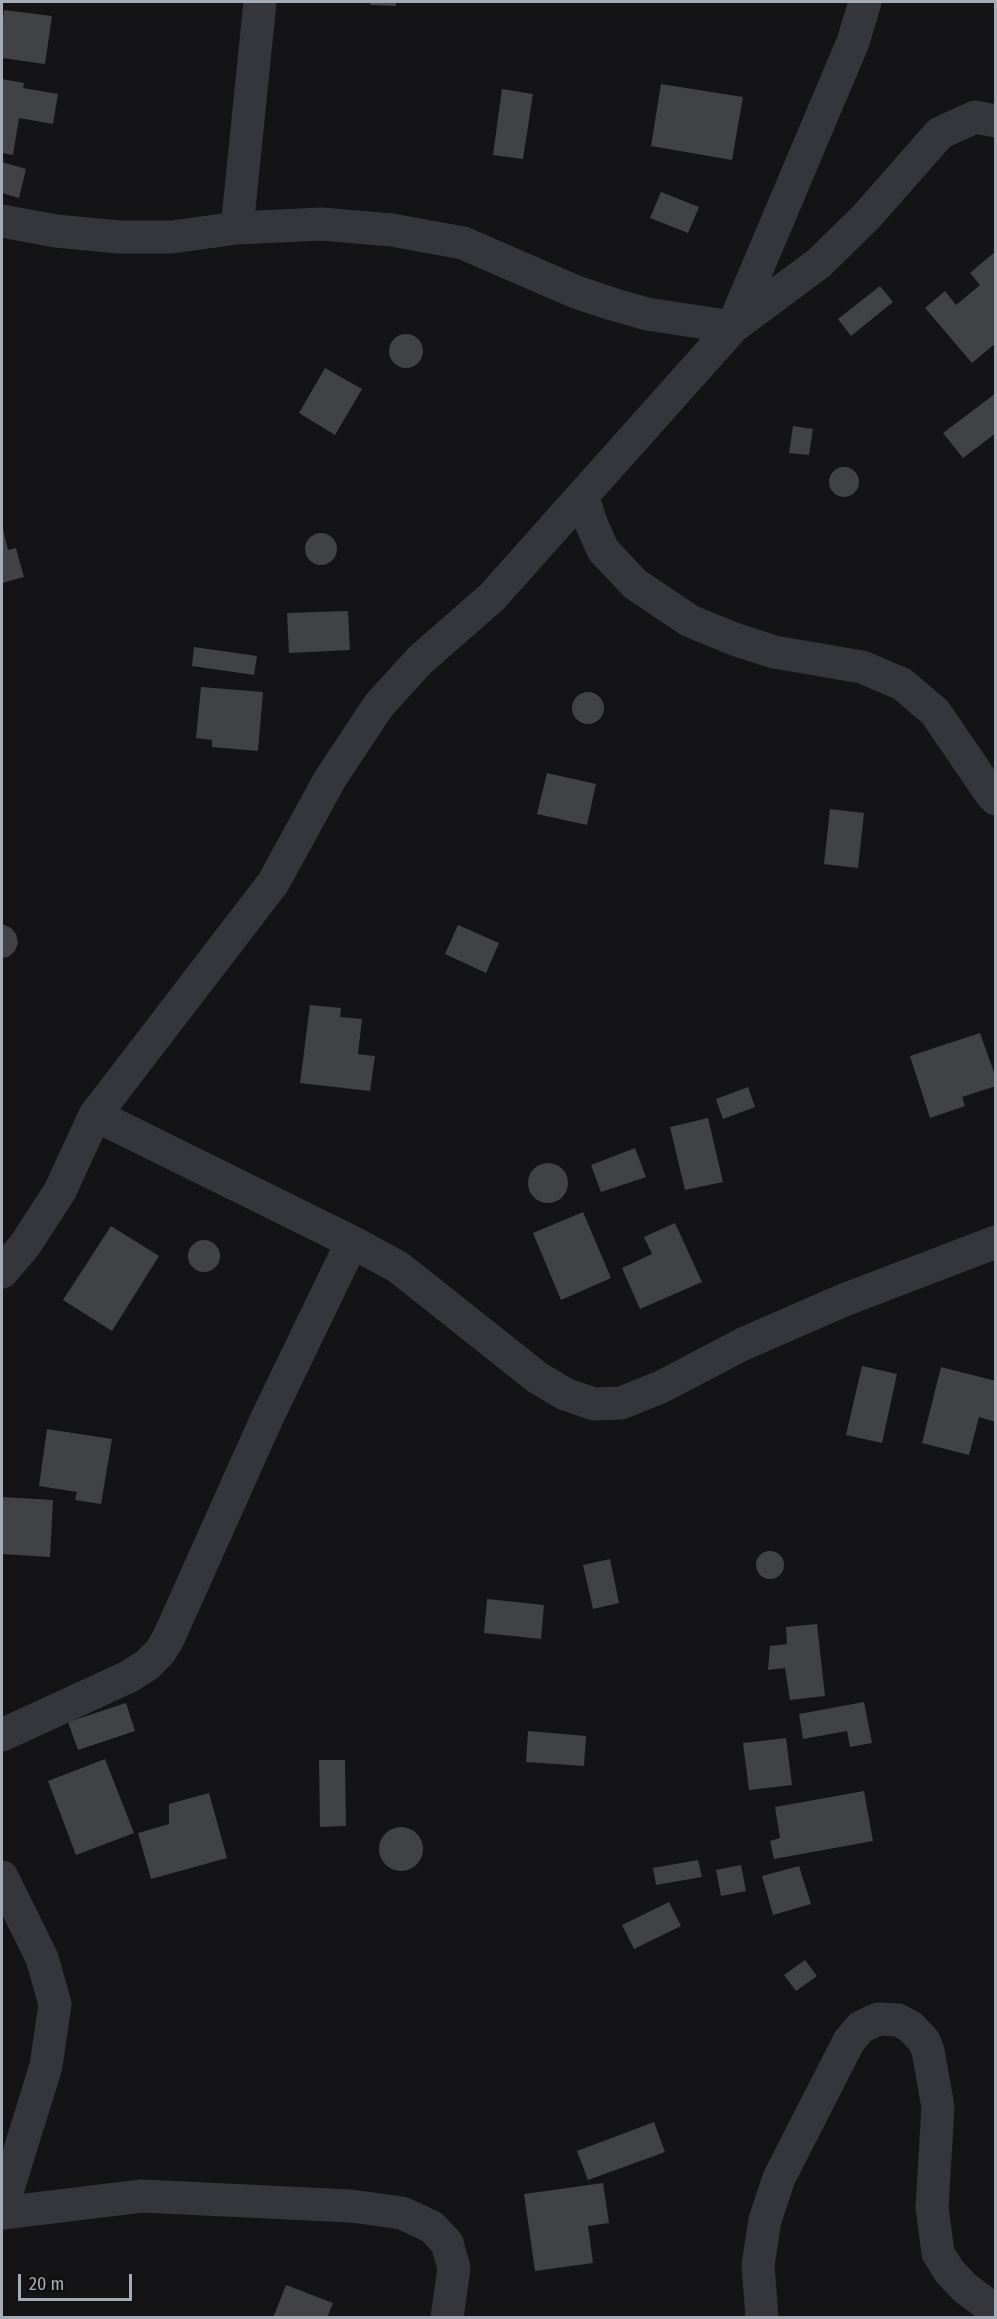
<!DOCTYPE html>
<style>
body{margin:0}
#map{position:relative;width:997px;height:2319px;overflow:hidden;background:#141416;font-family:"Fira Sans Condensed",sans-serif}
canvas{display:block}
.frame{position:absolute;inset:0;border:3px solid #a6acb6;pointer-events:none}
.scale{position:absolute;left:18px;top:2274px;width:114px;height:27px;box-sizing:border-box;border:3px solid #a6acb6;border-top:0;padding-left:8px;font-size:18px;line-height:21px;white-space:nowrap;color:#a6acb6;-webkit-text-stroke:4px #0f0f11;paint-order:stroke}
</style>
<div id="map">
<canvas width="997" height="2319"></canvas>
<div class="frame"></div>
<div class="scale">20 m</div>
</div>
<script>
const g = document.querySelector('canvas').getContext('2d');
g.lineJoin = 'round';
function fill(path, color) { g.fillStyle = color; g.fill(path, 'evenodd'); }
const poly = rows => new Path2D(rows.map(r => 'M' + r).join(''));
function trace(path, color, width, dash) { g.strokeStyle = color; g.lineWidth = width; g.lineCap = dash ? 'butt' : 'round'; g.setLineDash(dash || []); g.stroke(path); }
const building = poly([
 [371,2,396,2,396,6,370,5],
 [4,10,52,16,45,64,2,58,2,25],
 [2,79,24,83,23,88,58,94,53,124,19,118,13,155,2,153],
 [661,84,743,97,732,160,651,146],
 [502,89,533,94,523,159,493,155],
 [2,162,26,169,19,198,2,193],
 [661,192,699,207,688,233,650,218],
 [996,251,996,343,972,363,925,308,945,291,956,305,980,285,970,273],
 [880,286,893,302,851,336,838,319],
 '389 351a17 17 0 1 1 34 0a17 17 0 1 1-34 0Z',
 [325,368,362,389,335,435,299,413],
 [996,393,996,433,963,458,943,433],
 [793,426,813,429,809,455,789,453],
 '829 482a15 15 0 1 1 30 0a15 15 0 1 1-30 0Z',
 [2,525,8,550,16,548,24,577,2,583],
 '305 549a16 16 0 1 1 32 0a16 16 0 1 1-32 0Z',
 [348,611,350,650,289,653,287,613],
 [194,647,257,656,254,675,192,666],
 [201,687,263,692,258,751,212,747,212,740,196,738],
 '572 708a16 16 0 1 1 32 0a16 16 0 1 1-32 0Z',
 [547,773,596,784,587,825,537,814],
 [830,809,864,813,858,868,824,864],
 [2,924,11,928,16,934,18,943,15,951,8,957,2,958],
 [458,925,499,943,486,973,445,954],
 [310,1005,341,1008,340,1017,362,1019,358,1054,375,1056,370,1091,300,1083],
 [980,1033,996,1078,996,1086,962,1097,965,1106,930,1118,910,1056],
 [748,1087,755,1107,723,1119,716,1099],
 [708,1118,723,1182,685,1190,670,1127],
 [635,1148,646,1177,601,1192,591,1165],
 '528 1183a20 20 0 1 1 40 0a20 20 0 1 1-40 0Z',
 [583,1212,611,1278,561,1300,533,1233],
 [675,1223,702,1282,640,1309,622,1268,652,1254,644,1237],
 [111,1226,159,1256,112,1331,63,1300],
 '188 1256a16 16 0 1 1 32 0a16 16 0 1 1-32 0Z',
 [862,1366,897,1374,882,1443,846,1435],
 [941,1367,996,1381,996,1422,979,1417,969,1455,922,1443],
 [47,1429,112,1439,101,1504,75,1500,77,1492,39,1486],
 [2,1497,53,1500,50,1557,2,1554],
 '756 1565a14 14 0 1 1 28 0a14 14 0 1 1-28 0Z',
 [610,1559,619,1603,593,1609,583,1565],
 [487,1599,544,1605,541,1639,484,1633],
 [817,1624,825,1696,790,1700,785,1668,768,1670,770,1646,787,1644,786,1627],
 [864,1702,872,1743,850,1747,847,1731,803,1739,799,1714],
 [126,1703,135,1731,78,1750,68,1722],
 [528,1731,586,1736,584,1766,526,1762],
 [786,1738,792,1785,749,1790,743,1743],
 [105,1759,134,1833,76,1855,48,1781],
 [319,1760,345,1760,346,1826,320,1827],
 [864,1791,873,1841,774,1859,770,1841,780,1838,775,1807],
 [209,1793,227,1858,151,1879,138,1833,169,1824,169,1804],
 '379 1849a22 22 0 1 1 44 0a22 22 0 1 1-44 0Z',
 [698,1860,702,1877,656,1885,653,1868],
 [741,1865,746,1891,721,1896,716,1870],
 [799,1866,811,1904,773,1915,762,1876],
 [669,1902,681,1926,634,1949,622,1925],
 [805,1960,817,1976,796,1991,784,1975],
 [654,2122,665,2152,588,2180,577,2151],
 [603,2183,609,2223,588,2226,593,2263,535,2271,524,2194],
 [286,2285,333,2303,327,2318,273,2318]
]);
const minor = poly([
 [2,221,56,231,119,237,172,237,237,228,321,224,392,230,463,243,576,292,612,304,647,314,733,327],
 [237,228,260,2],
 [733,326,853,42,865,2],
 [583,497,591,523,603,550,635,584,690,621,734,639,774,652,862,667,902,684,935,712,991,794,996,799],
 [95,1115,352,1242,398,1267,538,1378,565,1394,594,1404,621,1403,661,1387,743,1344,844,1300,996,1242],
 [2,1272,25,1245,60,1191,95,1115,273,883,330,779,379,705,420,660,492,597,733,327,819,263,866,217,940,133,975,117,996,121],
 [2,1735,128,1677,147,1665,160,1652,168,1639,267,1418,352,1242],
 [2,1877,42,1958,55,2004,46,2066,2,2208],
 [2,2213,142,2196,351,2206,402,2213,432,2227,447,2243,454,2268,447,2318],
 [762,2318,758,2265,765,2220,779,2178,849,2041,861,2027,878,2019,898,2020,911,2027,924,2041,928,2051,938,2107,932,2207,938,2253,949,2271,965,2288,996,2311]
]);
fill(building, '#404246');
trace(minor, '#35363b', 33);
</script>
